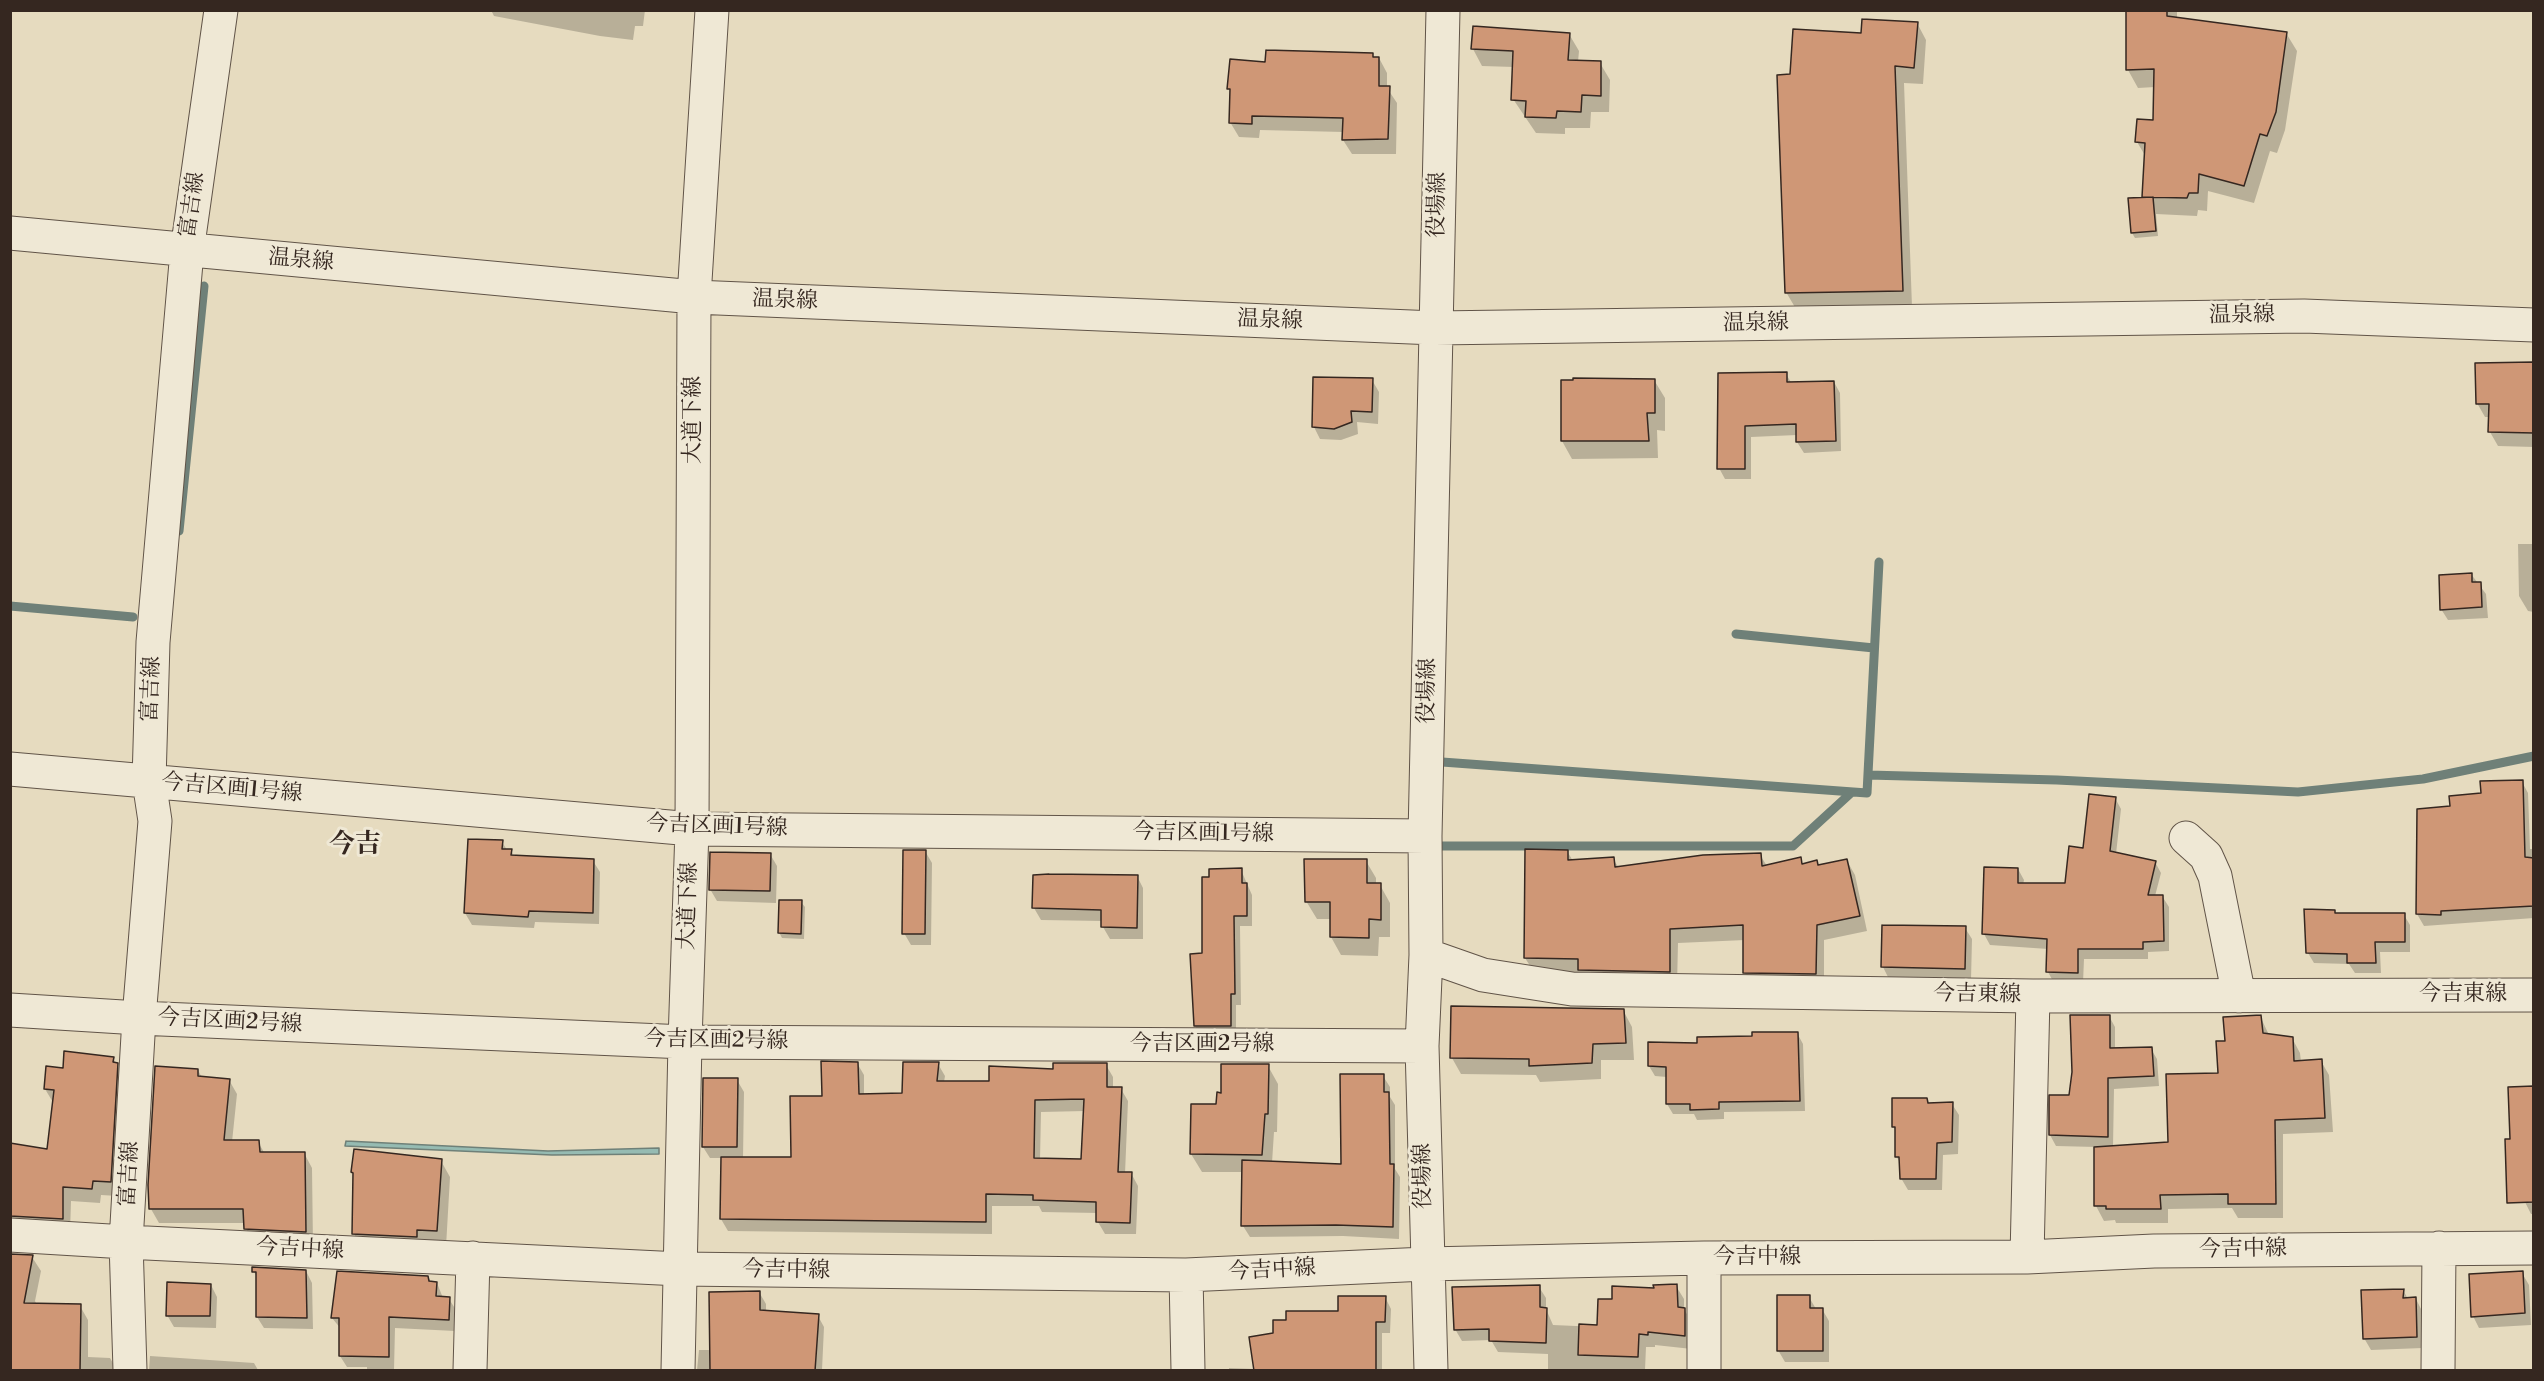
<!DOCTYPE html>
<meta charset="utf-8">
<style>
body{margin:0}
#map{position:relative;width:2544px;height:1381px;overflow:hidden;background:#e6dbbf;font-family:"Libre Bodoni",serif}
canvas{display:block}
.frame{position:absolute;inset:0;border:12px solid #352720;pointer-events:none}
</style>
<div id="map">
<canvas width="2544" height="1381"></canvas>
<div class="frame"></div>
</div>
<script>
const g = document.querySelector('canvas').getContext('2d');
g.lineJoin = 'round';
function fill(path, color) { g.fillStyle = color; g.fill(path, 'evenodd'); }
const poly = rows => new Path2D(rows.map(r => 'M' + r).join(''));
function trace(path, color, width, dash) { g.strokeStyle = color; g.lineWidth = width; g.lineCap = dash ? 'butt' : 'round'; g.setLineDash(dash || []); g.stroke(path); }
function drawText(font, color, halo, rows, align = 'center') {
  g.font = font + ' "Libre Bodoni","Noto Serif JP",serif'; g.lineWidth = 6; g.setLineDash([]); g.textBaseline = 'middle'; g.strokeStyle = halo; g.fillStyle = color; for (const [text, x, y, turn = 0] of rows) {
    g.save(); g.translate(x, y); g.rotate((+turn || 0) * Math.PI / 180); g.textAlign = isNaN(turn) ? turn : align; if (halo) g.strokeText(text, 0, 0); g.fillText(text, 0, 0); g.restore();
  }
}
const water = poly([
 [346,1141,548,1151,659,1148,659,1154,552,1155,345,1146,346,1141]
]);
const shadow = poly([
 [491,10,645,10,643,26,635,26,633,40,600,36,494,16],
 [2127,10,2177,10,2177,19,2286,33,2297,51,2285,130,2277,153,2270,151,2254,203,2208,191,2207,211,2198,210,2197,216,2156,214,2158,236,2135,238,2132,233,2145,199,2146,157,2137,142,2154,122,2155,87,2138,88,2128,70],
 [1917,23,1926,40,1923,84,1904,83,1912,307,1796,309,1786,292,1791,76,1863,35],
 [1569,34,1579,51,1578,62,1600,63,1610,80,1609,112,1591,112,1590,128,1565,128,1565,134,1536,133,1513,99,1514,67,1482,66,1473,49],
 [1372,55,1374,59,1379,58,1387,73,1387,88,1397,103,1396,154,1352,154,1343,140,1344,132,1260,130,1259,138,1239,137,1230,122,1231,92,1229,88,1267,63],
 [2534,364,2534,447,2498,446,2490,432,2490,417,2485,417,2477,403],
 [1720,374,1786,374,1792,384,1834,382,1840,393,1841,451,1804,453,1797,442,1797,435,1751,437,1751,479,1725,479,1719,468],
 [1372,380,1379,392,1378,424,1357,422,1358,434,1341,440,1320,439,1314,427],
 [1654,380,1665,398,1665,431,1657,430,1658,458,1572,459,1562,441],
 [2518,544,2534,544,2534,612,2528,611,2519,596],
 [2471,574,2486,594,2488,618,2448,620,2441,609],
 [2522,782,2528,793,2530,849,2534,849,2534,918,2424,926,2417,914,2452,808],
 [2115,798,2121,809,2116,854,2155,862,2161,873,2155,896,2162,896,2169,907,2169,951,2148,952,2148,959,2084,959,2083,983,2054,983,2048,972,2048,949,1990,945,1984,934,2018,869,2024,880,2023,885,2066,884],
 [502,842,507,850,511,850,514,856,593,861,600,872,599,924,535,922,534,928,472,925,465,913],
 [925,851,932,863,931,945,911,945,904,933],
 [1567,851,1573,861,1613,859,1619,868,1760,855,1767,866,1800,859,1803,865,1817,862,1819,867,1847,861,1855,875,1867,931,1824,940,1824,988,1753,987,1744,972,1745,940,1678,943,1677,986,1534,972,1525,958],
 [770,854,777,866,776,903,717,901,710,889],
 [1366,861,1376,878,1376,885,1380,885,1390,903,1390,937,1379,937,1378,956,1341,955,1331,937,1331,919,1317,919,1306,901],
 [1241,870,1252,895,1252,926,1240,926,1241,1005,1236,1005,1236,1037,1202,1036,1195,1026,1204,955],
 [1137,876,1143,888,1143,939,1110,939,1103,927,1103,921,1041,920,1034,908],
 [801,902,805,907,804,939,782,938,779,932],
 [2334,911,2336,915,2404,915,2410,925,2410,952,2380,952,2381,973,2355,973,2349,964,2314,963,2308,953],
 [1965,928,1972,939,1971,980,1889,979,1883,967],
 [1623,1010,1632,1027,1634,1060,1601,1060,1601,1079,1540,1082,1536,1075,1461,1074,1452,1058],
 [2109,1016,2115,1027,2115,1050,2151,1049,2157,1059,2159,1086,2114,1089,2113,1147,2170,1144,2220,1074,2227,1042,2260,1016,2269,1035,2292,1038,2300,1053,2301,1062,2321,1061,2329,1075,2333,1132,2283,1134,2283,1218,2238,1218,2232,1208,2168,1209,2168,1223,2116,1223,2115,1220,2104,1221,2096,1206,2096,1147,2056,1146,2050,1135],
 [1797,1033,1803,1044,1805,1111,1724,1112,1724,1119,1697,1120,1694,1114,1673,1114,1667,1104,1667,1077,1655,1076,1649,1066,1650,1044,1698,1045],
 [113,1058,125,1079,118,1196,101,1195,100,1203,71,1201,70,1233,10,1232,10,1145,49,1151,54,1104,45,1089,64,1070],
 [857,1063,864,1075,864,1096,904,1095,938,1064,945,1076,944,1082,990,1083,1055,1071,1106,1065,1113,1077,1113,1089,1121,1089,1128,1101,1125,1174,1131,1173,1138,1186,1136,1234,1105,1234,1098,1222,1098,1213,1042,1212,1039,1206,992,1206,992,1234,728,1231,721,1219,723,1158,710,1158,703,1147,737,1080,744,1092,743,1159,792,1159,823,1097],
 [1085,1111,1083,1161,1040,1160,1041,1112],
 [1268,1066,1278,1084,1277,1132,1274,1132,1272,1163,1342,1166,1383,1076,1390,1087,1390,1097,1395,1105,1395,1169,1400,1177,1399,1239,1343,1236,1250,1237,1243,1226,1243,1172,1202,1172,1191,1154,1222,1094],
 [156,1067,198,1070,202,1078,229,1080,237,1094,232,1142,258,1142,265,1154,304,1153,312,1168,313,1246,254,1243,246,1229,245,1223,159,1223,151,1209],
 [2534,1087,2534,1214,2531,1214,2525,1202],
 [1926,1100,1929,1104,1952,1104,1959,1115,1958,1154,1943,1155,1942,1190,1908,1190,1901,1178,1901,1164,1896,1156,1896,1132,1893,1126],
 [441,1161,450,1177,446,1247,363,1250,354,1234,355,1176,352,1172],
 [10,1254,32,1257,41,1271,35,1301,37,1305,80,1306,88,1320,88,1357,110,1358,117,1370,10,1370],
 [306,1271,312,1283,313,1329,264,1328,257,1317,258,1279,254,1272],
 [2522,1273,2529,1285,2531,1325,2479,1328,2473,1316],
 [428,1277,431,1282,437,1283,443,1298,449,1299,456,1310,455,1331,395,1328,394,1370,367,1370,367,1367,347,1367,340,1356,341,1329,332,1318],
 [211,1285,217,1297,216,1328,174,1327,167,1315],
 [1676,1286,1684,1299,1684,1309,1692,1323,1692,1349,1655,1345,1655,1347,1646,1347,1645,1370,1548,1370,1548,1354,1498,1352,1491,1340,1462,1341,1455,1329,1539,1287,1546,1298,1546,1309,1553,1325,1599,1327,1613,1301],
 [2403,1290,2408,1299,2416,1299,2422,1311,2423,1348,2371,1350,2364,1338],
 [759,1292,766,1304,766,1312,818,1316,824,1327,822,1370,697,1370,699,1350,711,1350],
 [1385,1297,1391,1309,1390,1333,1382,1333,1382,1370,1229,1370,1229,1368,1255,1369,1274,1334,1287,1321,1340,1313],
 [1809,1297,1816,1309,1822,1309,1829,1321,1829,1362,1785,1362,1778,1350],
 [150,1356,254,1363,258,1370,149,1370]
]);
const stream = poly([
 [179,531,204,286],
 [10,606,133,617],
 [1736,634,1874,648],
 [1442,762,1867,793,1879,562],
 [1868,775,2057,780,2298,792,2423,779,2534,756],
 [1442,846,1793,846,1852,792]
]);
const building = poly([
 [2126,10,2167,10,2167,16,2287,32,2276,112,2267,136,2260,134,2244,186,2199,174,2198,193,2189,193,2187,198,2142,197,2145,143,2135,142,2137,119,2153,120,2154,69,2126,70,2126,10],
 [1862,19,1918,22,1914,68,1895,66,1903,291,1785,293,1777,75,1790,74,1793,29,1861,33,1862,19],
 [1473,26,1570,33,1568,60,1601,61,1601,96,1582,95,1581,112,1557,111,1556,118,1525,117,1526,101,1511,100,1513,51,1471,49,1473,26],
 [1266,50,1373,53,1373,57,1379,57,1379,86,1390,86,1388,139,1342,140,1343,118,1252,116,1252,124,1229,123,1230,89,1227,89,1230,59,1265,62,1266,50],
 [2153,197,2156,231,2131,233,2128,198,2153,197],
 [2534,362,2534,433,2488,432,2489,404,2476,404,2475,363,2534,362],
 [1787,372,1787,382,1834,381,1836,441,1796,442,1796,424,1745,426,1745,469,1717,469,1718,373,1787,372],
 [1313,377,1373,378,1372,412,1351,411,1352,422,1334,429,1312,427,1313,377],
 [1573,378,1655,379,1655,413,1647,413,1649,441,1561,441,1561,380,1573,380,1573,378],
 [2472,573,2472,582,2481,582,2482,607,2440,610,2439,575,2472,573],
 [2523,780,2525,857,2534,858,2534,906,2441,911,2441,915,2416,914,2417,809,2450,806,2449,796,2481,793,2480,781,2523,780],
 [2089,794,2116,797,2110,851,2156,861,2148,895,2163,895,2164,941,2143,942,2143,949,2078,949,2078,973,2046,972,2047,939,1982,934,1984,867,2018,868,2018,883,2065,883,2069,846,2083,848,2089,794],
 [468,839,503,840,502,849,512,849,511,855,594,859,593,913,529,911,528,917,464,913,468,839],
 [1525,849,1568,850,1568,860,1614,857,1615,867,1703,855,1761,853,1762,866,1801,857,1802,864,1817,860,1818,865,1847,859,1860,916,1817,925,1816,974,1743,973,1743,925,1670,929,1670,972,1578,970,1578,959,1524,958,1525,849],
 [903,850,926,850,925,934,902,934,903,850],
 [710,852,771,853,770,891,709,890,710,852],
 [1304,859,1367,859,1367,883,1381,883,1381,920,1369,919,1369,938,1330,937,1330,902,1305,902,1304,859],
 [1242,868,1242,883,1247,883,1247,916,1234,916,1235,994,1231,994,1231,1026,1194,1026,1190,954,1202,953,1202,877,1209,877,1209,869,1242,868],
 [1049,874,1138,875,1137,928,1101,927,1101,910,1032,908,1033,875,1049,874],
 [779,900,802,900,801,934,778,933,779,900],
 [2304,909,2335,910,2335,913,2405,913,2405,942,2375,942,2376,963,2347,963,2347,954,2306,953,2304,909],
 [1882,925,1966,926,1965,969,1881,967,1882,925],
 [1451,1006,1624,1009,1626,1043,1593,1044,1592,1063,1529,1066,1529,1059,1450,1058,1451,1006],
 [2070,1015,2110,1015,2110,1048,2152,1047,2154,1076,2108,1078,2108,1137,2049,1135,2049,1095,2069,1095,2072,1072,2070,1015],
 [2261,1015,2263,1033,2293,1037,2294,1061,2322,1059,2325,1118,2275,1120,2276,1204,2228,1204,2228,1194,2160,1195,2161,1209,2106,1209,2106,1206,2094,1206,2094,1147,2168,1142,2166,1074,2218,1073,2216,1041,2225,1041,2223,1017,2261,1015],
 [1752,1032,1798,1032,1800,1101,1719,1102,1719,1109,1690,1110,1690,1104,1666,1104,1666,1067,1648,1066,1648,1042,1697,1043,1697,1037,1752,1036,1752,1032],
 [64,1051,114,1057,113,1062,118,1063,111,1182,93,1181,92,1189,63,1187,63,1219,10,1216,10,1143,47,1149,54,1090,44,1089,46,1066,63,1068,64,1051],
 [821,1061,858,1062,859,1094,902,1093,903,1062,939,1062,937,1081,989,1081,989,1066,1053,1069,1053,1063,1107,1063,1107,1087,1122,1087,1118,1172,1132,1172,1130,1223,1096,1222,1096,1202,1033,1200,1033,1195,986,1194,986,1222,720,1219,721,1157,791,1157,790,1096,822,1096,821,1061],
 [1084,1099,1081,1159,1034,1158,1035,1100,1084,1099],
 [1221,1064,1269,1064,1268,1114,1265,1114,1262,1155,1190,1154,1191,1104,1216,1104,1217,1092,1221,1093,1221,1064],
 [155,1066,198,1069,198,1076,230,1079,224,1140,259,1140,260,1152,305,1152,306,1232,244,1229,243,1209,149,1209,148,1185,155,1066],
 [1340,1074,1384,1074,1384,1092,1389,1092,1390,1164,1394,1164,1393,1227,1336,1225,1241,1226,1242,1160,1341,1164,1340,1074],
 [703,1078,738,1078,737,1147,702,1147,703,1078],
 [2534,1086,2534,1202,2507,1203,2505,1139,2510,1139,2508,1087,2534,1086],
 [1892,1098,1927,1098,1928,1103,1953,1102,1952,1142,1937,1143,1936,1179,1900,1179,1899,1157,1895,1157,1895,1127,1892,1127,1892,1098],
 [354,1149,442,1159,437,1231,417,1230,417,1237,352,1234,353,1173,351,1172,354,1149],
 [10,1254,33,1255,24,1303,81,1304,80,1371,10,1371,10,1254],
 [252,1267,306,1270,307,1318,256,1317,256,1272,252,1272,252,1267],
 [337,1271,428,1276,429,1281,437,1282,436,1296,450,1297,449,1320,389,1317,389,1357,339,1356,339,1318,331,1318,337,1271],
 [2523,1271,2525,1313,2471,1317,2469,1274,2523,1271],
 [167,1282,211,1284,210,1316,166,1316,167,1282],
 [1677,1284,1678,1307,1685,1308,1685,1336,1648,1332,1648,1335,1639,1334,1638,1357,1578,1355,1579,1324,1597,1325,1598,1299,1612,1299,1612,1286,1654,1288,1653,1285,1677,1284],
 [1540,1285,1540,1307,1547,1308,1546,1343,1489,1341,1489,1329,1454,1330,1452,1287,1540,1285],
 [2404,1289,2403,1298,2416,1297,2417,1337,2363,1339,2361,1290,2404,1289],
 [760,1291,760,1310,819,1314,815,1371,710,1371,709,1292,760,1291],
 [1777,1295,1810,1295,1810,1308,1823,1308,1823,1351,1777,1351,1777,1295],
 [1338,1296,1386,1296,1385,1322,1376,1322,1376,1371,1254,1371,1249,1337,1273,1333,1273,1320,1286,1320,1286,1311,1338,1311,1338,1296]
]);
const minor = poly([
 [10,233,694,297,1435,328,2304,316,2534,325],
 [10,769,692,829,1425,836],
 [2186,838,2206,856,2215,876,2239,996],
 [1426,955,1483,975,1572,989,2033,996,2534,995],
 [10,1010,139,1018,685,1042,1422,1046],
 [10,1235,126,1242,680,1269,1186,1275,1426,1264,1704,1258,2027,1257,2154,1251,2534,1248],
 [2027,1257,2033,996],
 [1704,1258,1704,1370],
 [1186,1275,1188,1370],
 [130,1370,126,1242,139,1018,155,821,149,781,153,642,187,251,221,10],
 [470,1370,473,1258],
 [678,1370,685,1042,692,829,694,297,712,10],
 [1431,1370,1422,1046,1426,955,1425,836,1443,10],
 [2438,1370,2439,1248]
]);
const streetNames = [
 ["富吉線",193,205,-82],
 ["役場線",1438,205,-89],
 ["温泉線",301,261,5],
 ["温泉線",785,301,2],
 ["温泉線",2242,316,-1],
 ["温泉線",1270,321,2],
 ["温泉線",1756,324,-1],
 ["大道下線",694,420,-90],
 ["富吉線",152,689,-88],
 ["役場線",1428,691,-89],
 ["今吉区画1号線",232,789,5],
 ["今吉区画1号線",717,827,2],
 ["今吉区画1号線",1203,834,1],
 ["大道下線",689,906,-88],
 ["今吉東線",1977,995,1],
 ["今吉東線",2463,995],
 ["今吉区画2号線",230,1022,3],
 ["今吉区画2号線",716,1041,1],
 ["今吉区画2号線",1202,1045],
 ["富吉線",130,1174,-87],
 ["役場線",1424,1176,-91],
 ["今吉中線",300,1250,3],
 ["今吉中線",2243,1250,-1],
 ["今吉中線",1757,1258],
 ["今吉中線",786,1271,1],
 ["今吉中線",1272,1271,-3]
];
const quarterNames = [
 ["今吉",355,846]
];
fill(water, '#96bbb2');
trace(water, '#6f8078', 1.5);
fill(shadow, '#0003');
trace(stream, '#6f8078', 9);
fill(building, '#cf9776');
trace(building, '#352720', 1.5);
trace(minor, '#615448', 35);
trace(minor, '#efe8d5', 33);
drawText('22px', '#352720', '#efe8d5', streetNames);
drawText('bold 26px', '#352720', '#efe8d5', quarterNames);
</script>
